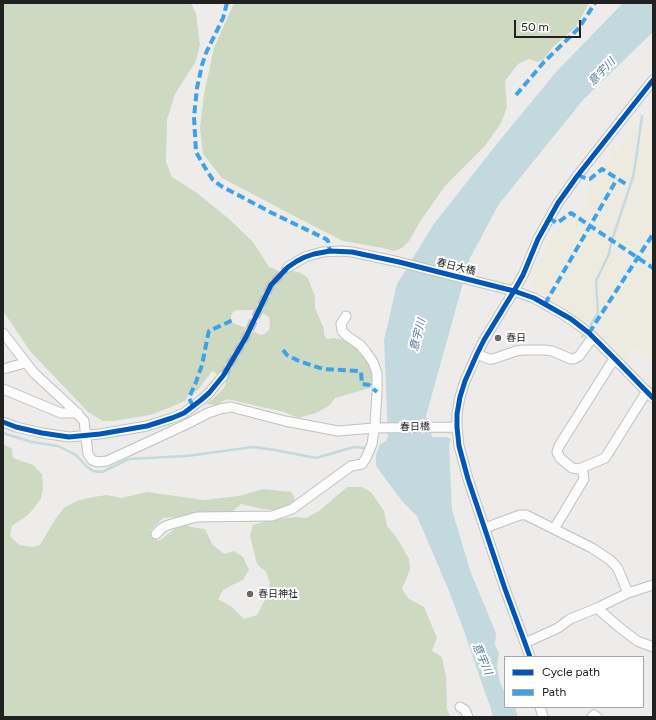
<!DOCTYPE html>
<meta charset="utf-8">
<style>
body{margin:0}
#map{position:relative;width:656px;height:720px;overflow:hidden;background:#eeecea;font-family:Figtree,sans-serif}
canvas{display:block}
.frame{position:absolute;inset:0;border:4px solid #212121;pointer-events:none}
.legend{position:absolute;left:504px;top:656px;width:140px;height:52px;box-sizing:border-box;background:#fff;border:1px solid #a6a6a6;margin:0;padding:5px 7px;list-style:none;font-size:12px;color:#212121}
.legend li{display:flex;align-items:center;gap:8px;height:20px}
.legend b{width:20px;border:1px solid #a6a6a6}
.scale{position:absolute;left:514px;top:20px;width:67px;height:18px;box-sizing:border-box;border:2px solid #212121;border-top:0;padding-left:5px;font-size:12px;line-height:14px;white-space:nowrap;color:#212121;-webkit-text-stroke:3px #fff;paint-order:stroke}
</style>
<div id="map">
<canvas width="656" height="720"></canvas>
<div class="frame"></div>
<ul class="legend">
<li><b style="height:5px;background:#0057b8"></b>Cycle path</li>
<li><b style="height:5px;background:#3ea2ea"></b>Path</li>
</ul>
<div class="scale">50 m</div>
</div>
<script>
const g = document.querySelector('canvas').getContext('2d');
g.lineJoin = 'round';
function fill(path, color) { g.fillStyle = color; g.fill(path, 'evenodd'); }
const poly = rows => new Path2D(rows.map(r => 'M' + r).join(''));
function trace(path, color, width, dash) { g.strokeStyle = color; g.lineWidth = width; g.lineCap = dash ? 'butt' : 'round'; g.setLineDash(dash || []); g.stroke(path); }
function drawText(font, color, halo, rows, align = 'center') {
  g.font = font + ' Figtree,"Noto Sans JP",sans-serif'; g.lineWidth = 4; g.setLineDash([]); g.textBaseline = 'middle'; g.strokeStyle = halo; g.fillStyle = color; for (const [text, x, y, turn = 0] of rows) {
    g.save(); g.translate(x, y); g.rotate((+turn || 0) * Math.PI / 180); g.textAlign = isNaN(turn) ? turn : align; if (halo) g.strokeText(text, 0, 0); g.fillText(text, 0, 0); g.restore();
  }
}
const farmland = poly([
 [653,110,653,231,637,255,636,255,614,241,614,239,628,198,634,178,641,139,646,122],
 [633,129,636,129,637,132,632,173,629,183,628,183,604,169,603,167],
 [601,172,603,172,616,180,590,223,578,216,578,214,590,199,589,197,585,195,588,190,586,188,587,187],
 [617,181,627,186,627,188,611,237,610,237,592,226,591,224],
 [571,216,573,216,586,226,588,228,552,291,548,297,537,292,532,285,541,256,558,228],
 [590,228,610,240,610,241,608,254,594,281,596,312,589,324,576,315,551,300,550,299],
 [653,238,653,266,642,259,640,257],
 [613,249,630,260,631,264,603,308,601,309,600,307,598,284],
 [638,264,642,264,653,271,653,360,635,348,633,348,626,359,624,359,595,332,595,328]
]);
const forest = poly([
 [3,3,191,3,196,14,200,44,196,61,175,94,167,120,166,162,172,177,197,193,228,218,253,242,264,259,269,267,279,271,293,271,301,273,308,278,315,297,315,308,324,329,324,334,326,338,328,339,333,338,350,341,366,354,375,376,370,388,335,398,330,405,318,412,299,418,284,412,227,399,216,405,206,404,216,396,224,388,226,383,226,380,212,371,198,390,194,392,191,391,185,401,171,407,150,415,113,421,103,421,88,412,30,351,3,311],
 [236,310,253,310,261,312,269,317,270,323,269,330,264,334,260,335,247,328,232,323,231,319,231,316,233,312],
 [234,3,589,3,576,27,553,47,543,60,537,62,529,59,518,64,505,81,507,107,501,123,484,147,445,186,421,220,409,241,402,248,394,251,383,248,343,241,300,219,222,178,203,154,200,128,204,94,214,48],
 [3,444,12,449,13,458,33,465,42,474,43,488,41,499,29,514,12,526,10,536,19,545,34,547,40,545,56,518,65,507,77,501,93,497,107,495,121,498,147,492,204,500,239,496,263,489,292,492,295,500,290,505,275,510,262,509,241,504,232,512,193,513,176,517,163,518,151,530,152,536,158,541,163,538,177,527,184,525,196,528,205,529,212,544,224,554,234,551,243,557,249,570,243,580,232,585,223,590,218,599,232,607,244,619,257,615,265,600,270,583,266,572,257,564,250,536,253,525,266,521,294,517,306,518,319,511,347,487,362,487,371,492,384,511,387,526,397,538,409,559,410,570,402,589,409,599,424,607,437,638,432,651,442,657,446,676,447,709,450,717,3,717]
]);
const water = poly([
 [623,3,653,3,653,32,583,100,499,204,470,258,426,416,432,437,446,437,451,439,449,445,452,510,471,573,496,633,495,645,499,653,497,667,500,682,505,693,505,707,515,707,518,717,493,717,490,706,481,681,464,631,449,591,417,516,402,501,376,466,376,455,380,444,386,441,388,436,384,340,397,284,433,225,500,140,556,72]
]);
const stream = poly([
 [591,324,598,313,596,281,609,254,611,243,633,177,636,159,642,116],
 [582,337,583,335],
 [3,433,32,442,58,446,76,455,86,466,93,471,102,472,129,459,187,456,253,447,275,450,316,458,354,447,364,448]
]);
const minorTunnel = poly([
 [223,376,246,337,271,285,288,267]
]);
const minor = poly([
 [288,267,305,257,322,252,341,251,352,252,399,262,514,291,534,298,564,315,580,326,589,333,615,359,653,398],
 [3,333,34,373,74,410,84,421,88,454,92,460,98,462,107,461,185,425,208,413,220,409,231,407,285,421,338,431,374,428,457,427],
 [477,354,489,359,493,359,516,351,523,350,545,350,552,351,571,359,574,359,579,356,593,337],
 [615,359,610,365,559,446,557,452,560,458,572,468,579,469,605,458,647,391],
 [3,369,25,363],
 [3,389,61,413,78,413],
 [3,422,16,427,42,433,69,437,100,434,147,426,172,418,184,413,201,400,209,393,223,376],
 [485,528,520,515,526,515,592,548,610,560,615,565,618,569,628,593],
 [554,529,584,479,582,468],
 [156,534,162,528,168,525,197,517,272,516,292,509,351,466,362,464,366,458,372,444,375,423,377,392,377,373,373,362,366,352,360,345,347,336,342,331,341,324,346,316],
 [597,608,619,627,637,641,653,647],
 [525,643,558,628,570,619,597,608,628,593,653,585],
 [530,657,525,643,505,589,468,479,459,446,457,427,457,414,460,397,465,381,477,354,484,340,514,291,523,275,538,239,558,203,578,175,653,80],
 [460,707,465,710,468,717],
 [540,707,543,717],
 [592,717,594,715,597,717]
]);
const quiet = poly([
 [227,3,223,18,206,53,202,65,197,88,194,117,196,152,207,171,213,180,221,186,272,213,326,239,328,241,330,251],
 [516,95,544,62,579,28,595,3],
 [578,175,587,179,590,179,602,169,626,184],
 [549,218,557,223,571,213,653,268],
 [545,304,617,179],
 [589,333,653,234],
 [283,350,287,355,299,361,323,369,358,371,361,372,362,384,369,385,377,392],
 [193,406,189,398,196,382,202,365,208,335,209,331,233,320]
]);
const cycleway = poly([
 [3,422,16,427,42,433,69,437,100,434,147,426,172,418,184,413,201,400,209,393,223,376,246,337,271,285,288,267,297,261,305,257,314,254,330,251,352,252,399,262,514,291,534,298,571,319,589,333,615,359,653,398],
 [530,657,525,643,505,589,468,479,459,446,457,427,457,414,460,397,465,381,477,354,484,340,514,291,523,275,538,239,558,203,578,175,653,80]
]);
const markers = [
 [498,338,4,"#696867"],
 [250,594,4,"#696867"]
];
const streetNames = [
 ["春日大橋",456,267,14],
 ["春日橋",415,427,-1]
];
const poiNames = [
 ["春日",506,338],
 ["春日神社",258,594]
];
const waterNames = [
 ["意宇川",602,72,-47],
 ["意宇川",418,335,-76],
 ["意宇川",482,659,67]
];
fill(farmland, '#edebdf');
fill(forest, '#ced9c2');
fill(water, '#c2dadd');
trace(stream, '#c2dadd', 2.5);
trace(minorTunnel, '#c5c3c2', 9, [9, 4.5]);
trace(minor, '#c2c1c0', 11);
trace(minor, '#fcfcfc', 9);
trace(quiet, '#3ea2ea', 4, [8, 4]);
trace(cycleway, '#0057b8', 5);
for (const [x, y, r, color] of markers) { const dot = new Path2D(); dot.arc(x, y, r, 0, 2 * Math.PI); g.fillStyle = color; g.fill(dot); trace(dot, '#fff', 1.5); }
drawText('10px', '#212121', '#fff', streetNames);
drawText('10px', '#212121', '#fff', poiNames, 'left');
drawText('italic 11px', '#517b96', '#fff', waterNames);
</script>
